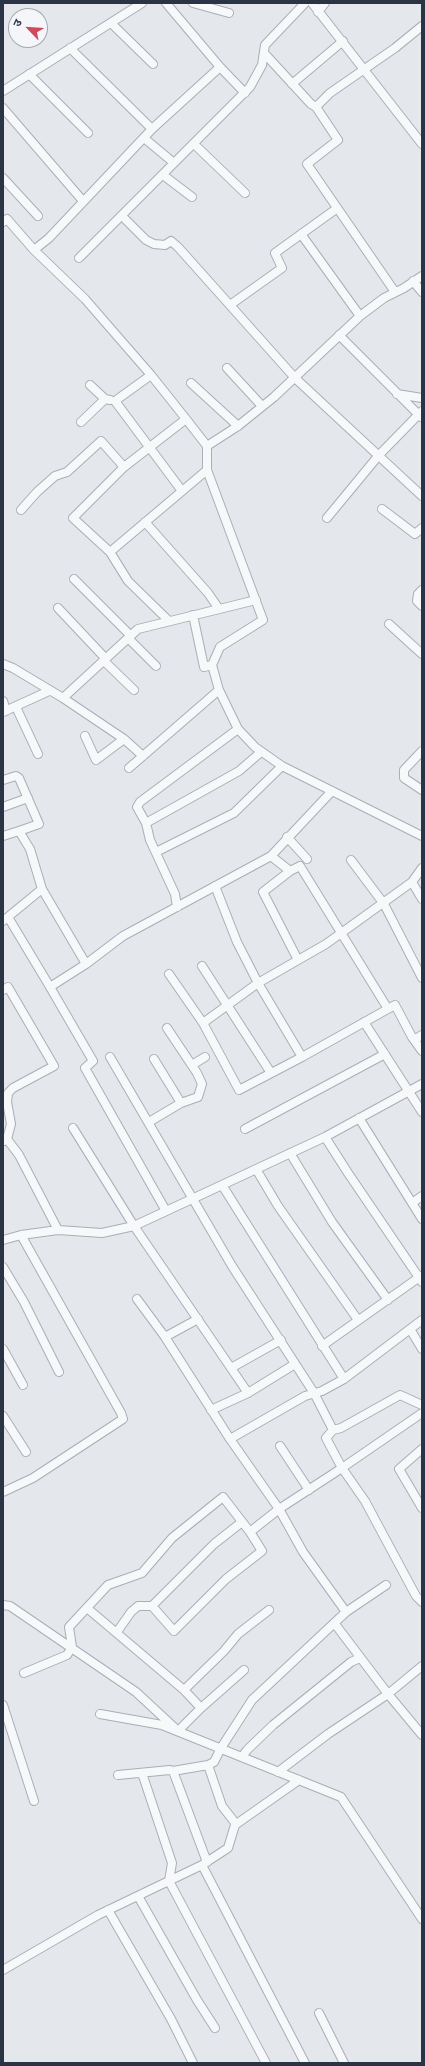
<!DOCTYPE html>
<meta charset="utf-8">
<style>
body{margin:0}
#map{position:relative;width:425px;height:2066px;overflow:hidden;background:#e4e7ec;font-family:Roboto,"Noto Sans Devanagari",sans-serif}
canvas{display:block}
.frame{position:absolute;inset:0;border:4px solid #2b3445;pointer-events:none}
.north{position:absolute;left:8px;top:8px;width:40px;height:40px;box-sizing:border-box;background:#f4f6f9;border:1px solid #a4a8b1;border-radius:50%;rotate:295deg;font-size:11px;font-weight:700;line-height:16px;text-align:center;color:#2b3445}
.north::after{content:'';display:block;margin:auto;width:14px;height:18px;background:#d1495b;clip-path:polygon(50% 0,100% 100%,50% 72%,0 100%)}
</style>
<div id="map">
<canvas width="425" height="2066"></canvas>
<div class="frame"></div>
<div class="north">उ</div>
</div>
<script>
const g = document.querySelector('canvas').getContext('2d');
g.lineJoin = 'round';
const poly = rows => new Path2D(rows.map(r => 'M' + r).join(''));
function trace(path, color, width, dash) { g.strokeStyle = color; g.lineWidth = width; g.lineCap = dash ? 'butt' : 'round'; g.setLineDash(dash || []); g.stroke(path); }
const minor = poly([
 [166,3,220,67],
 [193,3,229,13],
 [312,3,422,144],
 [318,12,325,3],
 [111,23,153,64],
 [264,53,311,104,316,107,338,140,307,164,395,292],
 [29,74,88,133],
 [292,84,343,41],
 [3,91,142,3],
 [316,107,330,93,395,48,422,26],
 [3,108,83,201],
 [152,129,220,67,245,93],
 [144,138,174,163,250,87,262,65,265,45,305,3],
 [194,144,245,193],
 [163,175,192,197],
 [3,178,38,216],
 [122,216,146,240,154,244,165,245,171,241,178,247,295,378,422,496],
 [3,222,7,219,34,250,49,238,152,129,70,48],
 [301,234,360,316],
 [34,250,85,299,151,375,115,401,182,491],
 [79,258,174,163],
 [413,281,422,292],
 [230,305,282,268,275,253,336,209],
 [339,335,421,417],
 [227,368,262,406],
 [151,375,186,419],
 [191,383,238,426],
 [90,385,105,399,110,400],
 [397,394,422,398],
 [81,422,105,399],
 [207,470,263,620,220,647,212,665,219,690,238,729,255,747,282,766,422,836],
 [382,509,415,534,422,528],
 [21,510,37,492,55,476,67,472,101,441,124,467],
 [327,518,379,455,422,411],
 [145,522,208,593,219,609],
 [110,552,73,518,124,467,186,419,207,446],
 [74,579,131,636],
 [422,590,418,594,417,601,422,606],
 [58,608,106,659],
 [193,615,204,667,212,665],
 [169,621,128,581,110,552,207,470,207,446,238,426,274,397,360,316,384,298,404,288,422,276],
 [389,624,422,654],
 [128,638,156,666],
 [104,661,134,690],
 [3,664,13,668,63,698,138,629,256,600],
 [63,698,124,739,143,756],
 [3,701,6,711],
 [16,707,38,754],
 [3,712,49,691],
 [85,736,96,760,124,739],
 [422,751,404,770,404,778,422,790],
 [129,768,219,690],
 [3,780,16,776,19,778,39,824,19,831],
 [3,807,28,798],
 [146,823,239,771,261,752],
 [3,836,19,831,30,849,42,889,86,964],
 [287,837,307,859],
 [156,852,234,813,282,766],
 [271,856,290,871,300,866,388,1009],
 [351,860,384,904,422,978],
 [422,868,412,882,422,899],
 [290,871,263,892,298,960],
 [412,882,326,944,258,983,302,1057,395,1005,412,1037,422,1051],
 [177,907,175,894,150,840,146,823,137,807,140,802,238,729],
 [8,917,50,987,86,964,123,936,271,856,332,791],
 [3,921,42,889],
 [202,966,271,1073],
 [169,974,203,1023,239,1090,302,1057],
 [50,987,93,1061,85,1068,166,1211],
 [3,990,8,987,54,1066,13,1088,8,1093,7,1102,11,1124,7,1139],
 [364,1022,422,1112],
 [203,1023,258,983,237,942,215,886],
 [414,1040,422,1035],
 [110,1057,232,1266,314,1393,333,1430],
 [154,1059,181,1103],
 [192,1065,205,1057],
 [359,1118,422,1219],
 [149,1122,181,1103,198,1097,202,1084,197,1073,167,1028],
 [73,1128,134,1226,248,1393],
 [245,1129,385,1054],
 [325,1137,348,1173,422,1282],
 [4,1141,7,1139,19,1155,58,1230],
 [290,1153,332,1222,388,1300],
 [256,1169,278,1206,358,1320],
 [222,1185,344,1379],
 [412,1203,422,1196],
 [3,1240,21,1235,58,1230,102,1233,134,1226,325,1137,422,1084],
 [3,1267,24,1302,59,1372],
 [137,1299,165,1337,198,1319],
 [410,1329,422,1349],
 [165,1337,230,1439,279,1509,303,1552,346,1612],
 [322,1346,421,1276],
 [3,1349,23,1385],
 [231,1368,281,1340],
 [422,1405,400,1395,341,1428,333,1430,326,1438,342,1468,422,1413],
 [211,1410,248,1393,295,1364],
 [3,1416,26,1452],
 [230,1439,305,1396,322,1391,344,1379,422,1320],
 [280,1446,309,1490],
 [422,1449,399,1469,422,1508],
 [3,1492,33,1478,123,1419,121,1413,21,1235],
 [3,1605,10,1606,136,1692,178,1731,201,1708,244,1670],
 [152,1606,214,1544,242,1522],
 [87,1608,184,1690,201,1708],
 [335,1624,388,1694,422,1735],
 [117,1632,131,1612,138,1606,152,1606,174,1631,226,1579,262,1551,250,1532],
 [24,1673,67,1655,72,1647,69,1627,108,1585,142,1573,172,1538,223,1497,250,1532,279,1509,342,1468,365,1501,416,1596,422,1602],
 [184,1690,224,1651,238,1634,269,1610],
 [3,1705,34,1801],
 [100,1714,162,1725,341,1797,422,1919],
 [242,1757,247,1750,273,1725,351,1662,360,1658],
 [208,1765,214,1762,221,1748,252,1700,346,1612,386,1585],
 [173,1771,207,1862],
 [278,1772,328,1734,388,1694,422,1666],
 [142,1773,172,1863,169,1881,266,2063],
 [118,1775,170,1770,173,1771,208,1765,222,1806,236,1824,235,1825],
 [202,1865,305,2063],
 [138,1896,197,2000,215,2028],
 [108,1910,171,2019,193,2063],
 [3,1970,98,1915,202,1865,228,1848,235,1825,299,1780],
 [319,2013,344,2063]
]);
trace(minor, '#a9aeb7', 10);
trace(minor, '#f7f8fa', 8);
</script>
